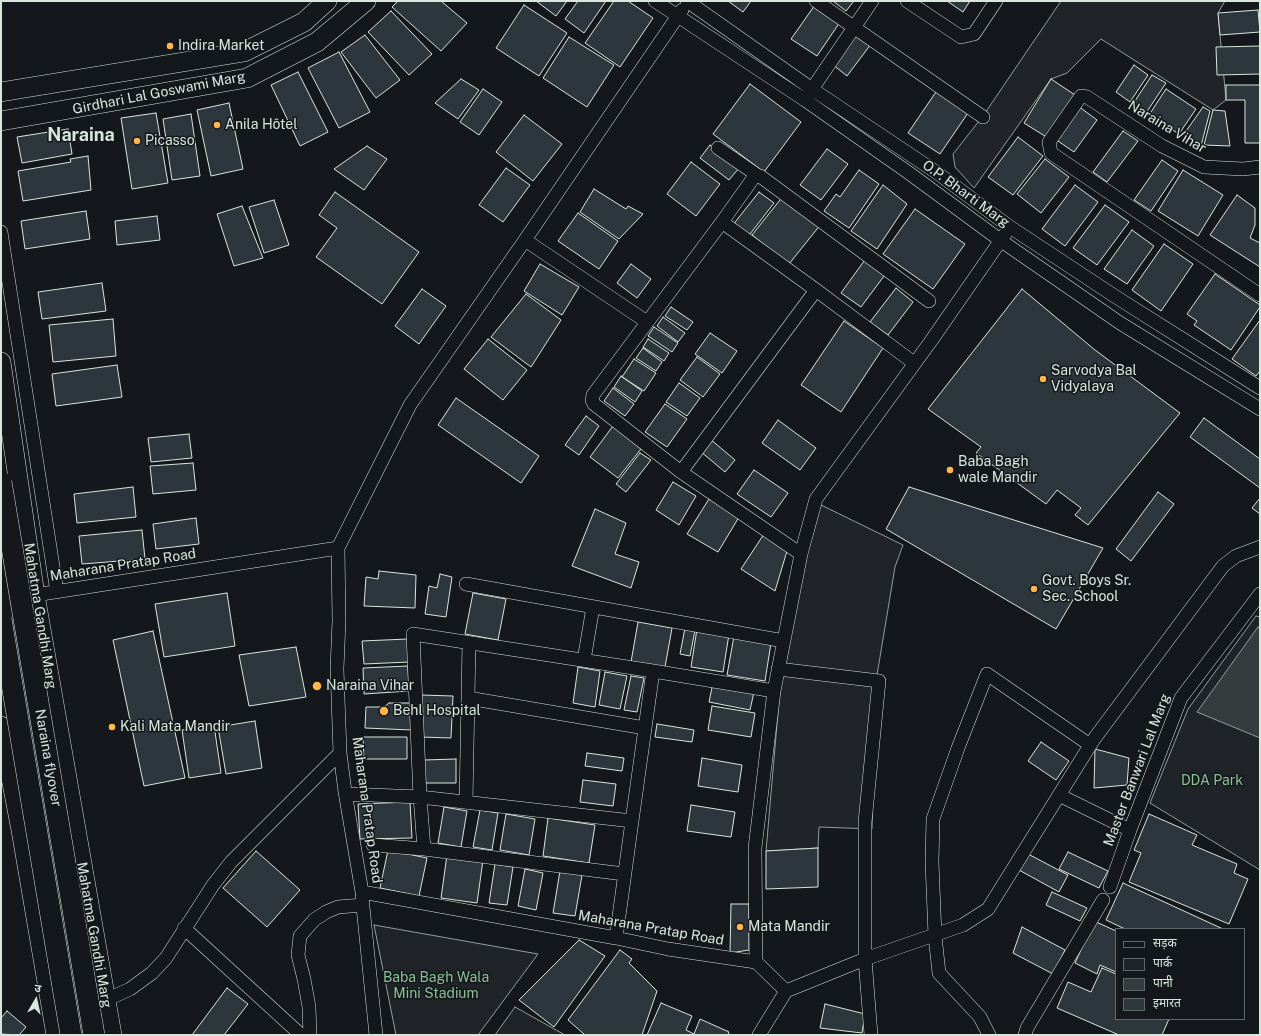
<!DOCTYPE html>
<meta charset="utf-8">
<style>
body{margin:0}
#map{position:relative;width:1261px;height:1036px;overflow:hidden;background:#14181c;font-family:"Public Sans","Noto Sans Devanagari",sans-serif}
canvas{display:block}
.frame{position:absolute;inset:0;border:2px solid #d8e6dc;pointer-events:none}
.legend{position:absolute;left:1115px;top:928px;width:130px;height:92px;box-sizing:border-box;background:#14181c;border:1px solid #626a69;margin:0;padding:5px 7px;list-style:none;font-size:12px;color:#d8e6dc}
.legend li{display:flex;align-items:center;gap:8px;height:20px}
.legend b{width:20px;border:1px solid #626a69}
.north{position:absolute;left:16px;top:980px;width:40px;height:40px;-webkit-text-stroke:3px #14181c;paint-order:stroke;rotate:9deg;font-size:11px;font-weight:700;line-height:16px;text-align:center;color:#d8e6dc}
.north::after{content:'';display:block;margin:auto;width:14px;height:18px;background:#d8e6dc;clip-path:polygon(50% 0,100% 100%,50% 72%,0 100%)}
</style>
<div id="map">
<canvas width="1261" height="1036"></canvas>
<div class="frame"></div>
<ul class="legend">
<li><b style="height:5px;background:#14181c"></b>सड़क</li>
<li><b style="height:11px;background:#202428"></b>पार्क</li>
<li><b style="height:11px;background:#363b3e"></b>पानी</li>
<li><b style="height:11px;background:#2c363c"></b>इमारत</li>
</ul>
<div class="north">उ</div>
</div>
<script>
const g = document.querySelector('canvas').getContext('2d');
g.lineJoin = 'round';
function fill(path, color) { g.fillStyle = color; g.fill(path, 'evenodd'); }
const poly = rows => new Path2D(rows.map(r => 'M' + r).join(''));
function trace(path, color, width, dash) { g.strokeStyle = color; g.lineWidth = width; g.lineCap = dash ? 'butt' : 'round'; g.setLineDash(dash || []); g.stroke(path); }
function drawText(font, color, halo, rows, align = 'center') {
  g.font = font + ' "Public Sans",sans-serif'; g.lineWidth = 3; g.setLineDash([]); g.textBaseline = 'middle'; g.strokeStyle = halo; g.fillStyle = color; for (const [text, x, y, turn = 0] of rows) {
    g.save(); g.translate(x, y); g.rotate((+turn || 0) * Math.PI / 180); g.textAlign = isNaN(turn) ? turn : align; if (halo) g.strokeText(text, 0, 0); g.fillText(text, 0, 0); g.restore();
  }
}
const green = poly([
 [1061,1,1225,1,1218,13,1226,100,1213,110,1101,39,1067,73,1051,79,974,188,955,167,953,154,983,116,1061,1],
 [821,505,903,545,895,567,875,687,872,829,819,827,818,848,766,851,780,690,803,555,821,505],
 [1256,616,1260,617,1260,870,1150,803,1188,709,1256,616],
 [374,925,538,954,478,1035,396,1035,374,925],
 [515,1007,565,1035,495,1035,515,1007]
]);
const water = poly([
 [1258,627,1260,628,1260,738,1197,712,1258,627]
]);
const building = poly([
 [398,1,441,1,467,23,441,51,392,7,398,1],
 [536,1,567,1,556,16,536,1],
 [578,1,606,1,584,33,565,19,578,1],
 [614,1,628,1,653,18,620,67,585,43,614,1],
 [728,1,751,1,743,12,728,1],
 [833,1,854,1,846,11,833,1],
 [947,1,970,1,963,12,947,1],
 [524,5,567,33,539,76,496,48,524,5],
 [815,5,840,22,817,56,791,39,815,5],
 [1258,10,1260,32,1220,35,1218,13,1258,10],
 [391,11,432,54,409,75,368,32,391,11],
 [857,33,871,44,847,76,832,64,857,33],
 [365,35,400,80,376,98,341,52,365,35],
 [569,37,614,65,587,107,543,78,569,37],
 [1260,46,1260,74,1217,75,1216,47,1260,46],
 [339,52,370,112,339,128,308,68,339,52],
 [1134,65,1148,75,1130,102,1116,92,1134,65],
 [298,72,328,132,300,146,271,85,298,72],
 [1152,75,1166,83,1146,113,1133,104,1152,75],
 [461,79,479,90,458,119,435,103,461,79],
 [1051,79,1075,95,1048,138,1024,123,1051,79],
 [750,84,801,122,764,172,713,134,750,84],
 [1226,85,1260,85,1260,143,1245,143,1245,100,1226,100,1226,85],
 [483,89,502,102,479,135,460,122,483,89],
 [938,89,970,110,940,154,908,133,938,89],
 [1166,89,1196,109,1179,134,1149,115,1166,89],
 [229,103,243,169,211,176,197,110,229,103],
 [1078,106,1097,120,1074,152,1055,139,1078,106],
 [1203,107,1210,111,1201,146,1184,134,1203,107],
 [1213,110,1225,111,1230,146,1204,145,1213,110],
 [156,113,168,183,132,189,121,118,156,113],
 [191,114,200,176,172,180,163,119,191,114],
 [524,115,562,144,533,181,496,152,524,115],
 [68,129,72,154,22,163,17,137,68,129],
 [1123,131,1138,141,1107,182,1093,172,1123,131],
 [1018,137,1043,156,1013,195,988,177,1018,137],
 [710,145,739,168,729,180,700,158,710,145],
 [367,146,387,159,364,190,334,169,367,146],
 [827,149,848,164,821,200,800,185,827,149],
 [88,156,91,190,23,201,18,171,71,162,70,159,88,156],
 [1045,159,1069,177,1041,213,1017,194,1045,159],
 [1162,160,1178,171,1151,211,1134,200,1162,160],
 [691,162,720,184,696,216,667,194,691,162],
 [506,168,530,185,503,222,479,205,506,168],
 [859,170,879,184,849,228,824,211,836,194,840,197,859,170],
 [1183,170,1223,195,1198,236,1158,211,1183,170],
 [883,185,907,204,877,249,851,231,883,185],
 [1075,185,1098,202,1065,246,1042,229,1075,185],
 [594,189,626,209,628,206,643,214,619,239,580,212,594,189],
 [335,192,419,252,382,304,316,257,337,228,319,215,335,192],
 [759,192,774,203,747,238,732,226,759,192],
 [784,195,821,224,789,264,752,235,784,195],
 [1237,195,1255,208,1255,225,1250,238,1260,243,1260,267,1210,235,1237,195],
 [274,200,289,245,264,253,249,207,274,200],
 [1105,205,1129,222,1097,265,1073,248,1105,205],
 [242,206,263,258,234,266,217,214,242,206],
 [915,209,965,244,933,289,883,254,915,209],
 [86,211,90,239,25,249,21,221,86,211],
 [578,213,618,241,599,269,558,241,578,213],
 [157,216,160,240,117,245,115,221,157,216],
 [1132,230,1154,246,1127,284,1104,269,1132,230],
 [1164,244,1193,264,1161,311,1132,290,1164,244],
 [867,257,887,272,861,307,841,293,867,257],
 [540,264,579,287,562,315,524,291,540,264],
 [631,264,651,279,637,298,617,283,631,264],
 [1215,274,1260,305,1260,307,1231,350,1194,325,1197,321,1187,314,1215,274],
 [102,283,106,311,42,319,38,292,102,283],
 [896,288,913,302,888,335,870,322,896,288],
 [422,289,446,306,419,344,395,326,422,289],
 [1022,289,1095,350,1180,413,1088,525,1075,515,1081,508,1057,490,1046,504,976,453,981,447,928,409,1022,289],
 [526,294,561,320,531,367,491,337,526,294],
 [671,307,693,322,687,330,665,316,671,307],
 [663,317,685,333,678,342,657,326,663,317],
 [113,319,116,356,53,362,49,325,113,319],
 [1260,320,1260,371,1256,376,1232,359,1260,320],
 [844,321,883,348,841,412,801,385,844,321],
 [654,327,678,343,672,352,648,336,654,327],
 [710,333,737,351,722,373,695,354,710,333],
 [488,339,527,370,503,400,464,369,488,339],
 [648,339,669,353,664,361,643,347,648,339],
 [643,348,662,362,656,371,636,358,643,348],
 [697,357,720,374,703,397,680,380,697,357],
 [634,359,656,373,644,391,622,377,634,359],
 [117,365,122,397,56,406,52,374,117,365],
 [621,376,642,391,635,402,614,387,621,376],
 [679,383,700,398,687,416,666,402,679,383],
 [613,388,634,404,625,416,604,401,613,388],
 [456,398,539,456,521,483,438,425,456,398],
 [665,404,687,419,667,447,645,432,665,404],
 [586,416,599,426,579,455,565,445,586,416],
 [1204,418,1260,459,1260,488,1190,437,1204,418],
 [778,420,816,448,800,470,762,443,778,420],
 [613,426,641,449,618,478,590,457,613,426],
 [189,434,192,458,151,462,148,438,189,434],
 [710,439,735,460,725,472,700,451,710,439],
 [640,453,651,460,626,492,616,484,640,453],
 [193,463,196,490,153,494,150,466,193,463],
 [754,470,788,493,771,517,737,494,754,470],
 [673,482,696,496,679,525,656,510,673,482],
 [133,487,136,517,77,523,74,494,133,487],
 [909,487,1103,548,1056,629,886,529,909,487],
 [1158,492,1174,504,1131,561,1116,549,1158,492],
 [1260,498,1260,514,1252,508,1260,498],
 [709,499,739,517,718,552,687,534,709,499],
 [595,509,626,523,615,554,639,562,631,588,572,566,595,509],
 [196,518,199,544,156,549,153,524,196,518],
 [142,530,145,559,82,564,79,536,142,530],
 [764,534,787,551,775,591,741,569,764,534],
 [379,571,416,575,415,608,364,606,366,577,378,579,379,571],
 [440,574,452,577,446,617,425,614,429,586,437,588,440,574],
 [227,593,235,646,164,657,155,604,227,593],
 [473,593,506,599,498,640,465,634,473,593],
 [638,622,672,628,665,667,631,662,638,622],
 [685,628,695,630,690,656,680,654,685,628],
 [697,629,729,634,723,672,691,667,697,629],
 [153,631,185,778,144,786,113,640,153,631],
 [734,636,771,643,765,681,727,675,734,636],
 [408,639,409,662,364,664,362,641,408,639],
 [296,647,306,697,249,706,239,655,296,647],
 [408,666,409,691,364,694,363,668,408,666],
 [578,667,600,671,595,707,573,703,578,667],
 [605,672,627,676,620,709,599,705,605,672],
 [631,676,644,678,637,712,624,710,631,676],
 [713,683,754,692,750,710,709,702,713,683],
 [421,695,453,696,451,738,420,737,421,695],
 [389,703,413,703,412,730,365,728,366,707,384,707,389,703],
 [712,706,755,713,751,737,708,730,712,706],
 [255,721,262,768,226,774,218,727,255,721],
 [657,724,694,730,692,742,655,737,657,724],
 [214,725,221,773,189,778,182,730,214,725],
 [363,737,407,737,407,759,364,759,363,737],
 [1041,742,1069,761,1056,780,1028,761,1041,742],
 [1095,749,1129,758,1127,785,1094,788,1095,749],
 [587,753,624,758,622,771,585,766,587,753],
 [702,758,742,765,738,792,698,786,702,758],
 [456,759,456,783,425,783,424,760,456,759],
 [583,780,616,784,613,806,580,802,583,780],
 [410,802,412,838,360,839,358,804,410,802],
 [691,805,735,812,731,837,687,831,691,805],
 [444,807,467,811,461,847,438,843,444,807],
 [480,810,498,813,492,850,473,847,480,810],
 [506,814,535,819,529,855,500,850,506,814],
 [1149,814,1197,835,1192,845,1237,864,1234,873,1248,879,1229,924,1129,882,1141,853,1134,850,1149,814],
 [548,818,595,825,589,863,543,856,548,818],
 [818,848,818,887,766,889,766,851,818,848],
 [388,850,427,858,419,896,380,888,388,850],
 [256,851,300,890,267,927,223,888,256,851],
 [1068,852,1108,871,1099,888,1059,869,1068,852],
 [1028,854,1068,875,1059,892,1019,870,1028,854],
 [447,855,483,860,477,903,441,898,447,855],
 [495,864,513,867,507,905,489,903,495,864],
 [525,869,543,873,536,910,518,906,525,869],
 [560,871,582,875,575,916,553,913,560,871],
 [1123,883,1223,929,1125,929,1106,920,1123,883],
 [1052,892,1087,908,1080,921,1046,905,1052,892],
 [731,904,749,904,749,950,730,953,731,904],
 [1094,921,1116,931,1116,972,1100,965,1097,974,1075,963,1094,921],
 [1022,927,1065,950,1053,974,1013,953,1022,927],
 [579,940,605,956,554,1027,519,1000,579,940],
 [620,950,632,959,629,963,657,991,642,1035,585,1035,568,1020,620,950],
 [1102,968,1116,974,1116,1019,1169,1019,1162,1035,1119,1035,1057,1008,1068,982,1091,992,1102,968],
 [227,988,248,1004,224,1035,192,1035,227,988],
 [661,1003,692,1016,686,1030,694,1034,700,1019,729,1032,728,1035,647,1035,661,1003],
 [825,1004,865,1014,862,1033,820,1028,825,1004],
 [7,1011,26,1027,19,1035,1,1034,1,1018,7,1011]
]);
const minor = poly([
 [655,1,805,100,909,173,1000,240,1120,323,1260,409],
 [687,1,812,89,936,172,1010,227,1116,297,1260,388],
 [816,1,983,117],
 [907,1,961,37,974,34,996,1],
 [808,95,872,1],
 [718,148,757,175],
 [1260,167,1243,169,1204,167,1162,146,1087,97,1081,96,1049,142,1051,153,1260,295],
 [722,222,754,177,760,176,929,301],
 [1,232,57,592],
 [525,240,647,322],
 [816,290,681,472,594,404,592,400,593,395,722,222,816,290,914,363],
 [681,472,801,554],
 [338,548,410,405,525,240,682,10],
 [466,584,784,641],
 [35,595,338,548,339,621,337,669,340,753,345,792,362,892,616,938,668,949,756,962,786,991],
 [584,660,593,607],
 [778,669,879,681,865,822,865,959,871,1035],
 [653,671,632,821,420,797,413,634,653,671,774,691],
 [468,698,645,728],
 [346,794,420,797,424,849],
 [1059,795,1130,830],
 [466,802,469,643],
 [373,845,424,849,624,874],
 [1110,887,1130,830,1181,698,1260,594],
 [362,897,376,1035],
 [184,928,301,1035],
 [616,938,632,821],
 [756,962,755,848,774,691,801,554,816,499,931,341,1010,227],
 [106,1000,130,989,152,973,166,958,213,885,231,862,340,753],
 [310,1035,309,1007,304,979,298,955,300,936,314,920,326,912,338,907,363,905],
 [759,1035,786,991,865,959,963,925,988,909,1094,739,1223,566,1236,556,1260,547],
 [989,1035,980,1017,939,973,935,936,932,862,933,819,958,748,987,674,1090,745],
 [1025,1035,1027,1028,1103,900]
]);
const secondary = poly([
 [1,92,244,52,304,22,327,1],
 [1,121,247,78,317,42,366,1],
 [1,362,35,595,112,1035],
 [1,726,21,830,56,1035]
]);
const primaryBridge = poly([
 [1,482,94,1035],
 [1,619,71,1035]
]);
const markers = [
 [170,46,4,"#ffb74d"],
 [217,125,4,"#ffb74d"],
 [137,141,4,"#ffb74d"],
 [1043,379,4,"#ffb74d"],
 [950,470,4,"#ffb74d"],
 [1034,589,4,"#ffb74d"],
 [317,686,5,"#ffb74d"],
 [384,711,5,"#ffb74d"],
 [112,727,4,"#ffb74d"],
 [740,927,4,"#ffb74d"]
];
const poiNames = [
 ["Indira Market",178,46],
 ["Anila Hôtel",225,125],
 ["Picasso",145,141],
 ["Sarvodya Bal",1051,371],
 ["Vidyalaya",1051,387],
 ["Baba Bagh",958,462],
 ["wale Mandir",958,478],
 ["Govt. Boys Sr.",1042,581],
 ["Sec. School",1042,597],
 ["Naraina Vihar",326,686],
 ["Behl Hospital",393,711],
 ["Kali Mata Mandir",120,727],
 ["Mata Mandir",748,927]
];
const streetNames = [
 ["Girdhari Lal Goswami Marg",159,93,-11],
 ["Naraina Vihar",1167,127,31],
 ["O.P. Bharti Marg",966,194,36],
 ["Maharana Pratap Road",123,565,-9],
 ["Mahatma Gandhi Marg",40,616,81],
 ["Naraina flyover",48,758,80],
 ["Master Banwari Lal Marg",1137,770,-69],
 ["Maharana Pratap Road",367,810,82],
 ["Maharana Pratap Road",651,928,10],
 ["Mahatma Gandhi Marg",94,935,80]
];
const parkNames = [
 ["DDA Park",1212,781],
 ["Baba Bagh Wala",436,978],
 ["Mini Stadium",436,994]
];
const districtNames = [
 ["Naraina",81,135]
];
fill(green, '#202428');
trace(green, '#939e99', 1);
fill(water, '#363b3e');
trace(water, '#939e99', 1);
fill(building, '#2c363c');
trace(building, '#d8e6dc', 1);
trace(minor, '#d8e6dc', 14);
trace(secondary, '#d8e6dc', 20);
trace(minor, '#14181c', 13);
trace(secondary, '#14181c', 19);
trace(primaryBridge, '#d8e6dc', 22, []);
trace(primaryBridge, '#14181c', 21);
for (const [x, y, r, color] of markers) { const dot = new Path2D(); dot.arc(x, y, r, 0, 2 * Math.PI); g.fillStyle = color; g.fill(dot); trace(dot, '#14181c', 1.5); }
drawText('14px', '#d8e6dc', '#14181c', poiNames, 'left');
drawText('14px', '#d8e6dc', '#14181c', streetNames);
drawText('14px', '#8ac095', '#14181c', parkNames);
drawText('bold 18px', '#d8e6dc', '#14181c', districtNames);
</script>
